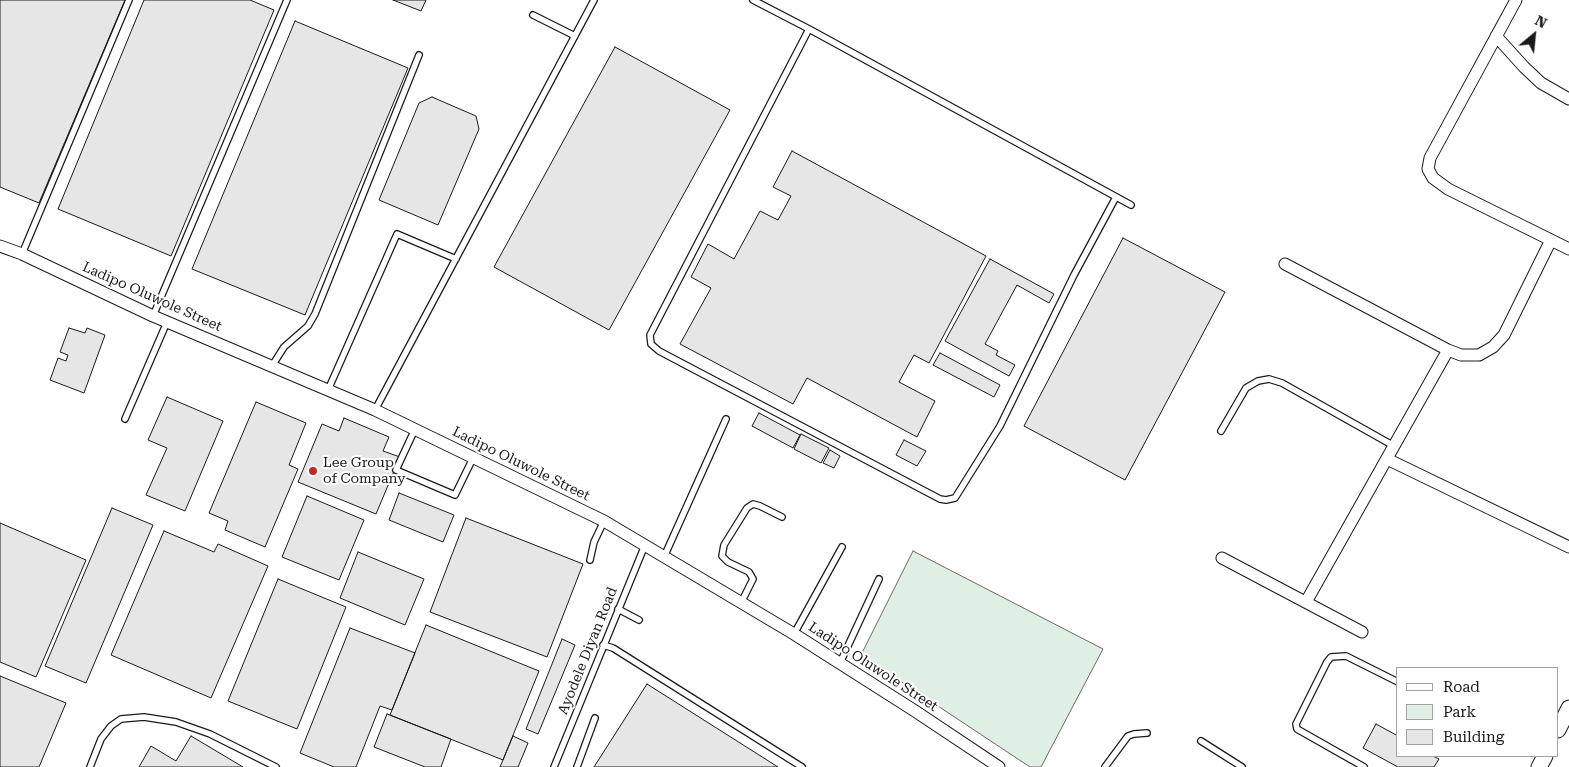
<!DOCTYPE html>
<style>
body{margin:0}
#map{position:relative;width:1569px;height:767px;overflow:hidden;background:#fff;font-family:"Roboto Serif",serif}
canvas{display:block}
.legend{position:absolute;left:1396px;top:667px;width:162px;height:90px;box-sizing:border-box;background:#fff;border:1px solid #a3a3a3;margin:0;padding:6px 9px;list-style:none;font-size:15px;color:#1a1a1a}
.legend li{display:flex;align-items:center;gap:10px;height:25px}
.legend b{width:25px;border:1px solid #a3a3a3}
.north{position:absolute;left:1509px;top:10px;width:50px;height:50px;-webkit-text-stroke:4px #fff;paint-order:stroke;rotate:28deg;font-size:14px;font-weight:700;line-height:20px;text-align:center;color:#1a1a1a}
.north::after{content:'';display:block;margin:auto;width:18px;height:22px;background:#1a1a1a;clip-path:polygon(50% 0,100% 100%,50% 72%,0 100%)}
</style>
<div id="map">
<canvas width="1569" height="767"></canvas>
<ul class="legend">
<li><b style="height:6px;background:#fff"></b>Road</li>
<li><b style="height:14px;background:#e0efe3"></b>Park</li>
<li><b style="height:14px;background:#e6e6e6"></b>Building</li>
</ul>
<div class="north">N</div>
</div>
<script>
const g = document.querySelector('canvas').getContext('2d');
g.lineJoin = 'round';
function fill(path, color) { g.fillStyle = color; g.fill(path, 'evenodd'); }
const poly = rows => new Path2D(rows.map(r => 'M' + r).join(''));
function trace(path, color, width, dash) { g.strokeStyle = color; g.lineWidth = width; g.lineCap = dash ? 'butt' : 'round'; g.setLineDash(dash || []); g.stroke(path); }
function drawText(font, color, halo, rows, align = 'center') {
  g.font = font + ' "Roboto Serif",serif'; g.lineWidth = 4; g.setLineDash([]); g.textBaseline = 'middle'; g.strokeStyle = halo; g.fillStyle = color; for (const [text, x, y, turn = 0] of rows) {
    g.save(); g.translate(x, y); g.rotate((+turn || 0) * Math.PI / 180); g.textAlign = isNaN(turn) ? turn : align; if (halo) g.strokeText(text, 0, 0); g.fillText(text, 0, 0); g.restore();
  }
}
const green = poly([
 [913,551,1103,649,1041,767,1030,767,861,655,913,551]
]);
const building = poly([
 [0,0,125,0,39,203,0,187,0,0],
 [144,0,250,0,274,10,171,256,58,209,144,0],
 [393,0,426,0,421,11,393,0],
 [295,21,408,68,305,315,192,269,295,21],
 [615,47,730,110,609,330,494,267,615,47],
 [432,97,476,116,479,129,438,225,379,200,419,103,432,97],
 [792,151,986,256,929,363,914,355,899,382,935,401,917,437,807,378,793,404,680,344,711,288,691,277,708,244,734,259,760,211,778,220,791,196,773,187,792,151],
 [1123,238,1225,292,1125,480,1024,426,1123,238],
 [990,259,1054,294,1049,303,1017,285,985,344,998,351,996,355,1015,365,1009,376,945,341,990,259],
 [69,328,85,333,87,328,105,335,84,393,50,380,58,358,66,361,68,355,60,352,69,328],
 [940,353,1000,385,994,397,933,365,940,353],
 [167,397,223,421,185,511,146,495,167,448,148,440,167,397],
 [256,402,306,423,289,465,298,469,265,547,225,530,228,521,209,513,256,402],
 [759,413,800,435,793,448,752,426,759,413],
 [344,418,389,437,383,451,400,457,376,514,298,482,322,424,339,431,344,418],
 [801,434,829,448,821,463,794,449,801,434],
 [904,440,926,451,917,466,896,455,904,440],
 [830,450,840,456,834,468,823,463,830,450],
 [399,493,454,515,443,542,389,520,399,493],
 [307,496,364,520,339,580,282,557,307,496],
 [112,508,153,525,86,683,45,666,112,508],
 [466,518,583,564,547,657,430,612,466,518],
 [0,523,86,560,36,677,0,662,0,523],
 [164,531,214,552,218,544,268,566,211,698,111,655,164,531],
 [358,552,424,579,405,625,340,598,358,552],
 [278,579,346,607,297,729,228,701,278,579],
 [426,625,539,671,503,760,390,715,426,625],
 [350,628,415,653,392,710,380,706,356,767,334,767,300,753,350,628],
 [562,639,575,645,538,734,526,729,562,639],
 [0,676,66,703,39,767,0,767,0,676],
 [647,684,778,767,594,767,647,684],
 [387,714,451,739,441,767,425,767,374,747,387,714],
 [1376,724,1398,736,1398,756,1433,756,1439,759,1434,767,1398,767,1363,748,1376,724],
 [191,736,243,767,139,767,151,746,176,761,191,736],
 [513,736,528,743,518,767,500,767,513,736]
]);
const lane = poly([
 [753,0,809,29,1131,205],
 [533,15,575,36],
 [809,29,650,335,651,344,659,351,940,499,946,500,955,498,1000,426,1074,275,1116,197],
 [22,254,129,0],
 [153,316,287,0],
 [272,366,284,347,308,326,315,314,419,55],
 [328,390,397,234,456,259],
 [375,410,594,0],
 [125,419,167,322],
 [415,429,396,470,455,495,473,458],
 [1221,431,1246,388,1258,381,1269,379,1282,383,1394,446],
 [664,557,726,419],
 [590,560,594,542,604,521],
 [741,603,753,579,749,572,728,562,722,556,724,545,747,508,753,504,760,506,782,517],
 [618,609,639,620],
 [794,634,842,547],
 [603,645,613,648,802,767],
 [840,663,879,579],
 [1201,741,1242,767],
 [90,767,101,739,111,726,121,719,144,717,176,722,210,734,276,767],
 [554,767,645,545],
 [577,767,595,718],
 [1105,767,1128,736,1134,734,1147,733],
 [1364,767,1297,729,1296,724,1327,662,1331,657,1346,656,1398,682]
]);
const street = poly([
 [1516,0,1430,158,1428,169,1433,178,1448,189,1569,249],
 [1496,36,1524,67,1541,83,1569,99],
 [0,246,22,254,153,316,375,410,604,521,794,634,915,711,999,767],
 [1285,264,1448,350,1461,355,1479,355,1493,347,1504,335,1551,240],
 [1387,459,1569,547],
 [1222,558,1362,632],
 [1306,602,1448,350]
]);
const secondary = poly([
 [1558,730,1569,708],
 [1539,767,1545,756]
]);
const markers = [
 [313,471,5,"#c62828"]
];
const streetNames = [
 ["Ladipo Oluwole Street",152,297,24],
 ["Ladipo Oluwole Street",521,464,26],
 ["Ayodele Diyan Road",588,651,-68],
 ["Ladipo Oluwole Street",873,667,33]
];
const poiNames = [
 ["Lee Group",323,463],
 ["of Company",323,479]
];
fill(green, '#e0efe3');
trace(green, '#6a6a6a', 1);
fill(building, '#e6e6e6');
trace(building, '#1a1a1a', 1);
trace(lane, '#1a1a1a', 8);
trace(street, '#1a1a1a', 13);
trace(secondary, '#1a1a1a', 17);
trace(lane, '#fff', 5.5);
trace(street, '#fff', 11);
trace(secondary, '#fff', 15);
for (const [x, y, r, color] of markers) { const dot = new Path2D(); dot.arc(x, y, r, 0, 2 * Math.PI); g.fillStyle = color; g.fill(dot); trace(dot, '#fff', 2); }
drawText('14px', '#1a1a1a', '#fff', streetNames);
drawText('14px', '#1a1a1a', '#fff', poiNames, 'left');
</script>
